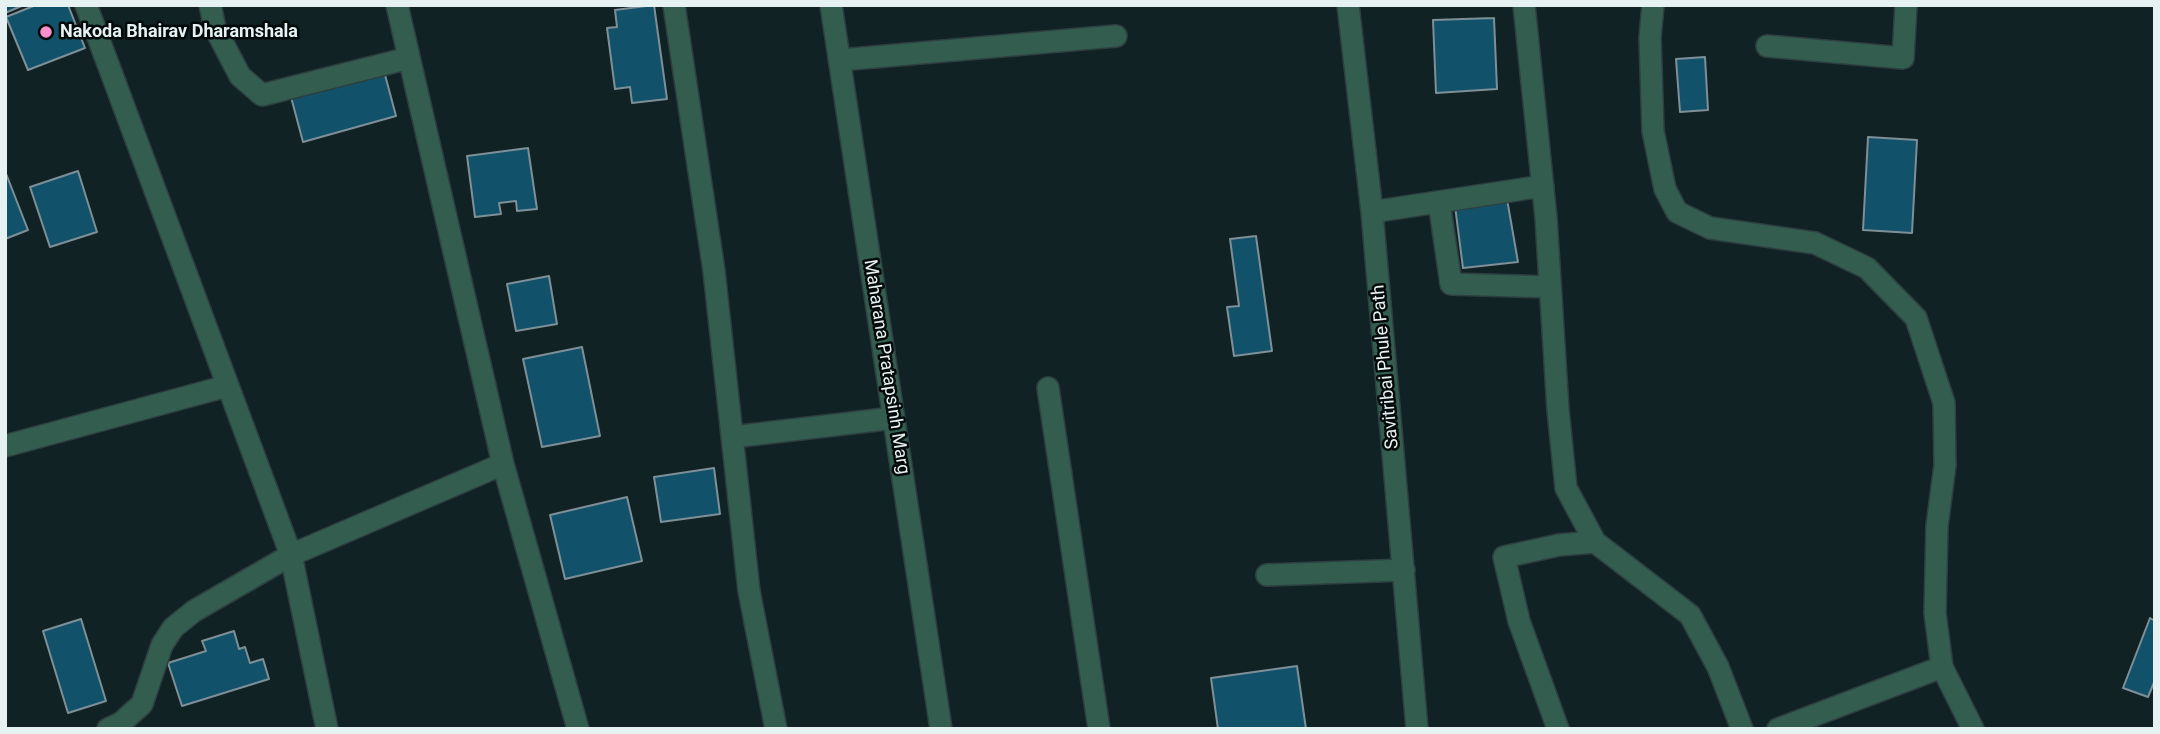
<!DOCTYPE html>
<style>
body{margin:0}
#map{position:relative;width:2160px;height:734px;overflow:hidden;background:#102223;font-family:Roboto,sans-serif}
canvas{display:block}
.frame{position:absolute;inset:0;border:7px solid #e6f1f1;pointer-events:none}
</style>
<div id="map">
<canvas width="2160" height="734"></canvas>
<div class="frame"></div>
</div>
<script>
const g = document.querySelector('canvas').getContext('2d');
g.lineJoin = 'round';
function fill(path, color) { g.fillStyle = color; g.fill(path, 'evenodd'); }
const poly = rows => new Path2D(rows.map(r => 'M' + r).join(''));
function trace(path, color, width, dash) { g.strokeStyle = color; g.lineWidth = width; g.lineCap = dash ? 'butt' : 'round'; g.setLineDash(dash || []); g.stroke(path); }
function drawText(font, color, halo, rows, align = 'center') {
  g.font = font + ' Roboto,sans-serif'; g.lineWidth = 5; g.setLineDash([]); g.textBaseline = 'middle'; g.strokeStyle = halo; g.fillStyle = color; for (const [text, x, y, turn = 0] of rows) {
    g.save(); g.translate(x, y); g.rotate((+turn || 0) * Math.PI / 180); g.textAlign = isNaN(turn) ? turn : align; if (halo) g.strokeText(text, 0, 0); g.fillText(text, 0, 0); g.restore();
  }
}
const building = poly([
 [5,5,24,5,5,13,5,5],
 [36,5,68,5,85,48,28,70,6,17,36,5],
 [654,5,667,99,632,103,630,87,615,89,607,28,617,27,615,10,654,5],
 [1494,18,1497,89,1436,93,1433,20,1494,18],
 [1705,57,1708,110,1680,112,1676,59,1705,57],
 [384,71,396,116,303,142,291,97,384,71],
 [1868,137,1917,140,1912,233,1863,230,1868,137],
 [528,148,537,209,517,211,516,201,499,203,501,214,475,217,467,156,528,148],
 [5,171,28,230,5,239,5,171],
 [78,171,97,232,50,247,30,187,78,171],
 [1507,199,1518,262,1463,268,1455,206,1507,199],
 [1256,236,1272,351,1234,356,1227,307,1239,306,1230,239,1256,236],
 [549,276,557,324,516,331,507,284,549,276],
 [582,347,600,436,542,447,523,359,582,347],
 [714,468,720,514,661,522,654,477,714,468],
 [627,497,642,561,565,579,550,515,627,497],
 [2150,618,2155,621,2155,680,2148,697,2123,688,2150,618],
 [81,619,106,701,68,713,43,631,81,619],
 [234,631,239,649,245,647,250,663,263,659,269,679,182,706,168,663,206,651,202,641,234,631],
 [1297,666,1306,729,1218,729,1211,678,1297,666]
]);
const minor = poly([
 [86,5,291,555,327,729],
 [210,5,215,28,240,76,262,95,409,58],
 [397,5,503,464,578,729],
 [674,5,714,271,749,591,776,729],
 [831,5,941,729],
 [1348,5,1372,212,1417,729],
 [1524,5,1546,218,1558,410,1566,488,1595,542,1690,615,1718,667,1742,729],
 [1653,5,1650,38,1653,131,1665,189,1677,212,1710,228,1815,243,1867,268,1916,318,1944,403,1945,465,1937,526,1935,613,1942,667,1973,729],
 [1767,46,1903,58,1906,5],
 [840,60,1116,36],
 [1439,202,1451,284,1550,287],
 [1372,212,1543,186],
 [1048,388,1099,729],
 [732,437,894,418],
 [5,446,227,386],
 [1267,575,1404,570],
 [108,729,121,723,142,704,162,645,173,628,194,611,291,555,503,464],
 [1558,729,1519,621,1504,557,1559,545,1595,542],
 [1778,729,1942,667]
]);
const markers = [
 [46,32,7,"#f890cd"]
];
const poiNames = [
 ["Nakoda Bhairav Dharamshala",60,32]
];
const streetNames = [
 ["Maharana Pratapsinh Marg",886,367,81],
 ["Savitribai Phule Path",1386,367,-95]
];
fill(building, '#11526a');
trace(building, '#7e8f98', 2);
trace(minor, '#2e3f40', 24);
trace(minor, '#325d4f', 21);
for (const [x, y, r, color] of markers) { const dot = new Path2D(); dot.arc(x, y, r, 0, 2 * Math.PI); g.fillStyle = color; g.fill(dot); trace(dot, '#040a0a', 2.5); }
drawText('bold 18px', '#e6f1f1', '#040a0a', poiNames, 'left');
drawText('18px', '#e6f1f1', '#040a0a', streetNames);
</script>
